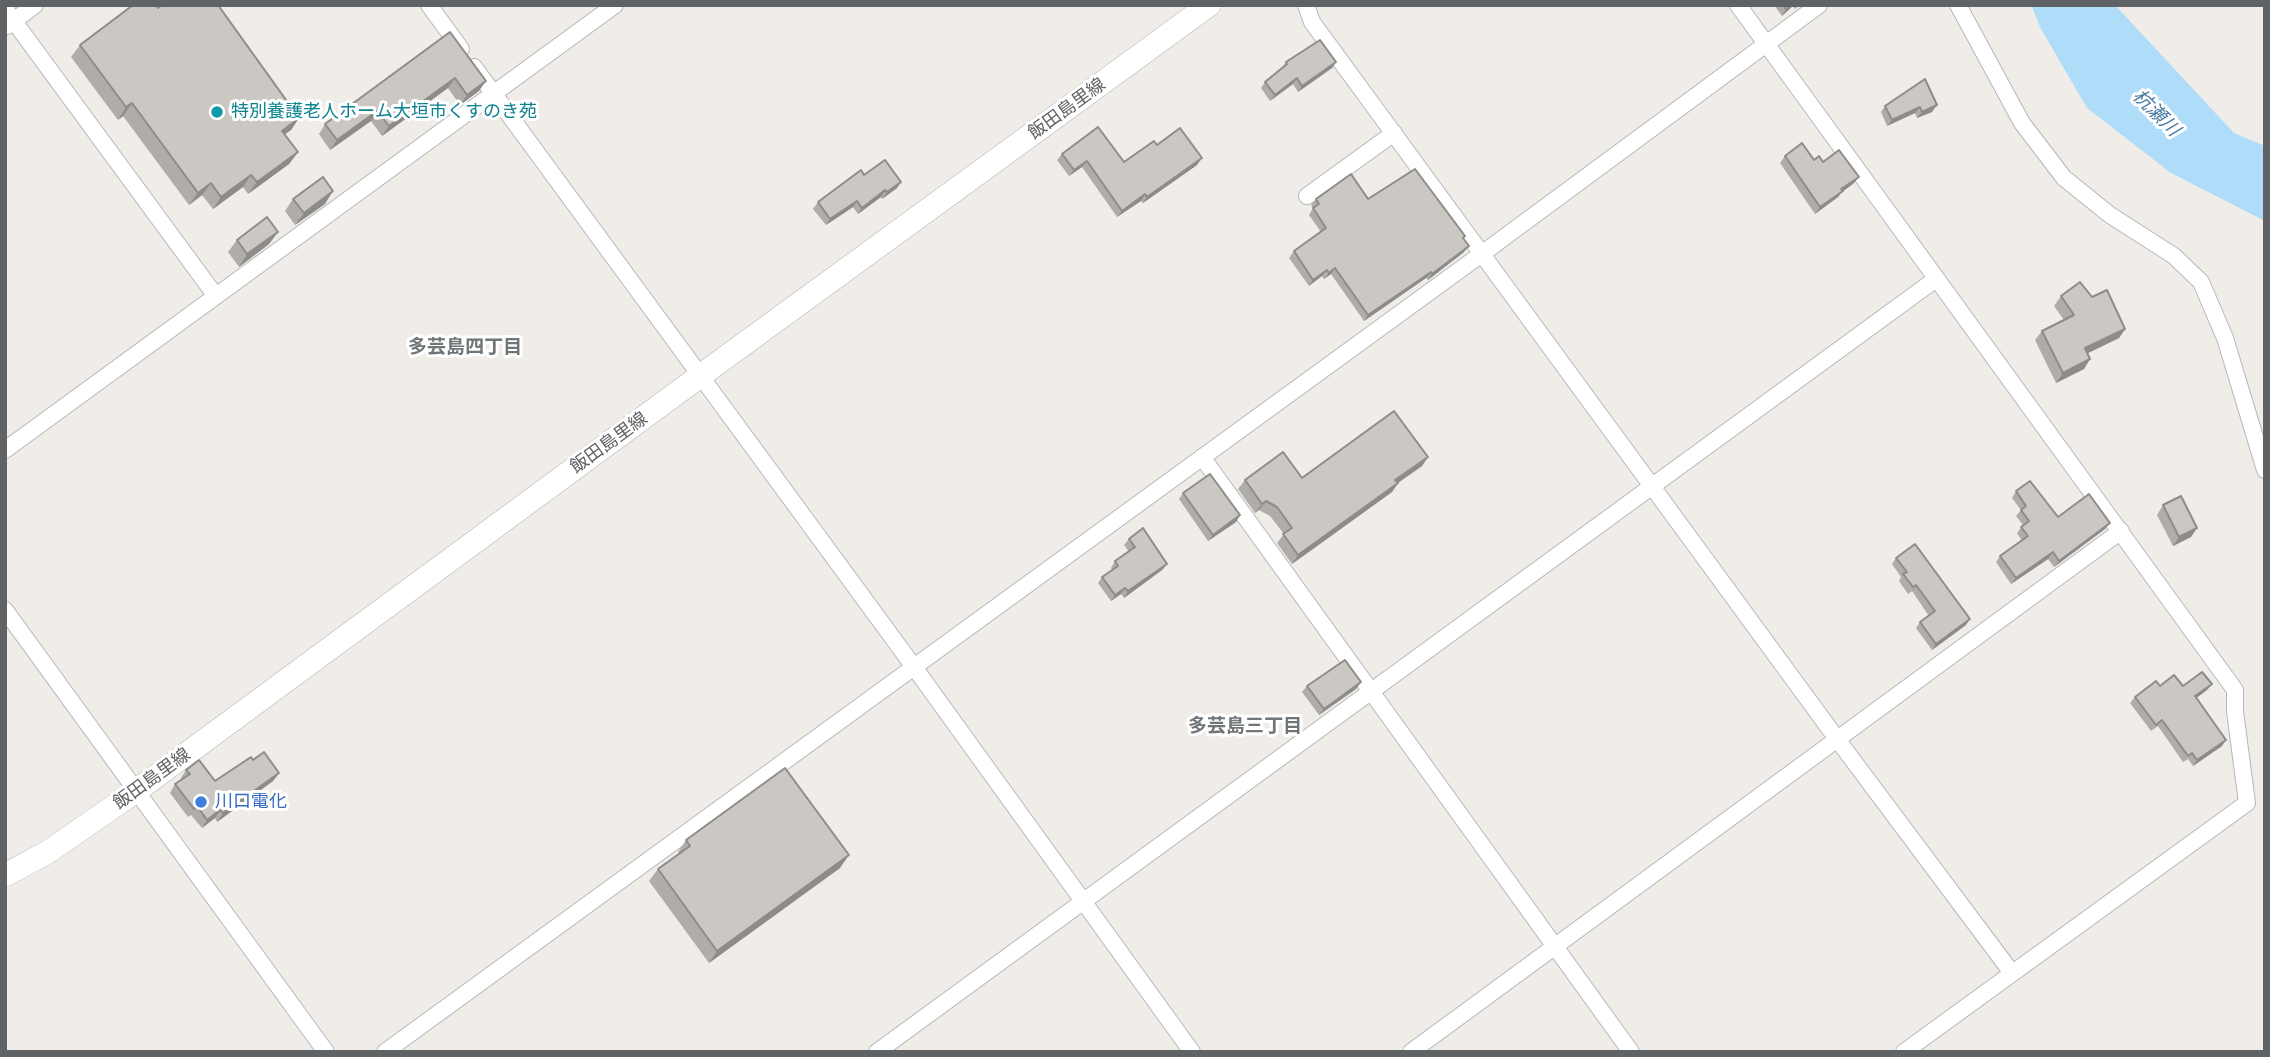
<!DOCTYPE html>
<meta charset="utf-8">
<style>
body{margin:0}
#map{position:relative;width:2270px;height:1057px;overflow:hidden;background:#f0ede8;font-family:Quicksand,sans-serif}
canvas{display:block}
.frame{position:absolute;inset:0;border:7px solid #5f6366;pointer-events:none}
</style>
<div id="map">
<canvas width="2270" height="1057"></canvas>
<div class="frame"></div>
</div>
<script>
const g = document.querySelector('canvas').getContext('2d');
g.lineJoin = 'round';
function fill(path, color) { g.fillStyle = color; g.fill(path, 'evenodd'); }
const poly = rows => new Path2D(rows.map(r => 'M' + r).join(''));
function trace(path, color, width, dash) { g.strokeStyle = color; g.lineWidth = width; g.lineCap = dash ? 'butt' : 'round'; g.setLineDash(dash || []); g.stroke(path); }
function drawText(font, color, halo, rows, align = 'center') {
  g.font = font + ' Quicksand,"Noto Sans JP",sans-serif'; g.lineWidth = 6; g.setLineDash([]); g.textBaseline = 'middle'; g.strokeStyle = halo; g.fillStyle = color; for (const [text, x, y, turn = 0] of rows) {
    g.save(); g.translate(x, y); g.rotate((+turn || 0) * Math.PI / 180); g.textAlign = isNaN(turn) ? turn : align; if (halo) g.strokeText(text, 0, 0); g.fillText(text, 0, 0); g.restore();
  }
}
const water = poly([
 [2031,5,2115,5,2234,133,2265,146,2265,221,2171,173,2087,108,2041,29]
]);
const street = poly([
 [429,5,461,49],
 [1306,5,1312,22,1837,739,2012,973],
 [1738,5,2235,690,2235,711,2247,803,1904,1052],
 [1958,5,2022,123,2064,178,2110,215,2174,256,2201,282,2225,338,2265,470],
 [5,9,215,295],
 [7,26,35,5],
 [474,67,914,667,1192,1052],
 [1307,196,1394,133],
 [5,450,615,5],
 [1202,457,1631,1052],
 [5,610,326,1052],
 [385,1052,1483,253,1819,5],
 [877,1052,1936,279],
 [1411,1052,2121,531]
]);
const secondary = poly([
 [5,875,48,852,136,791,700,376,1209,5]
]);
const wall = poly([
 [1774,5,1800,5,1795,9,1793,6,1782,16],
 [158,8,299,118,291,130,285,134,298,152,289,164,248,194,243,187,213,209,202,195,189,205,123,116,118,120,71,57,80,45],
 [450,32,479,91,460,105,448,88,382,136,371,121,330,150,319,134,325,124],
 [1286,62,1336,62,1332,68,1298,92,1293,84,1270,101,1261,88,1265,82,1282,68],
 [1925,79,1932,112,1917,118,1915,113,1887,126,1881,112,1885,106],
 [1157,145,1197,165,1143,203,1141,201,1117,217,1082,167,1069,176,1057,160,1062,154,1124,162],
 [1785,156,1814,160,1823,162,1854,183,1842,192,1838,197,1815,214,1780,163],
 [864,175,897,188,882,199,881,197,858,214,853,207,826,225,813,209,818,202],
 [293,199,325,204,295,225,285,211],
 [1316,199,1368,199,1465,236,1463,238,1464,252,1428,280,1426,278,1364,321,1331,274,1324,279,1322,276,1309,286,1289,258,1294,251,1321,232,1309,215,1313,208,1311,205],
 [278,232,269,244,239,267,228,252,237,240],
 [2061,296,2092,297,2125,329,2119,338,2087,353,2090,359,2084,369,2056,383,2035,340,2042,331,2064,320,2054,306],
 [1428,457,1422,466,1398,483,1392,492,1292,564,1277,543,1284,534,1270,516,1259,510,1255,513,1238,489,1245,480,1302,478],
 [2016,491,2058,517,2105,529,2054,567,2048,559,2011,584,1996,562,2000,556,2022,541,2017,533,2023,525,2016,516,2021,510,2012,498],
 [1183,493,1240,515,1236,522,1208,541,1179,499],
 [2163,505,2191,537,2173,546,2157,515],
 [1129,539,1167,564,1162,570,1124,598,1121,594,1111,601,1098,583,1102,577,1112,570,1111,568,1115,561,1129,552,1124,545],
 [1896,558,1966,625,1932,650,1916,628,1920,622,1929,616,1912,591,1908,594,1899,581,1901,577,1892,564],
 [1361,682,1356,689,1319,715,1302,692,1307,686],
 [2212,684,2207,690,2196,698,2222,746,2193,766,2188,759,2183,762,2158,726,2151,731,2130,703,2135,697,2160,686,2183,686],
 [253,760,279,773,273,781,217,822,215,818,202,828,191,815,188,817,170,793,175,784,182,780,181,778,186,770,215,781],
 [686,840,840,868,709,963,649,881,658,869,679,854,678,852]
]);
const shadedWall = poly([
 [1791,5,1794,5,1782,16,1786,9],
 [1336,62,1332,68,1298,92,1302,86],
 [455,78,448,88,382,136,389,126],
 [1297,78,1293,84,1270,101,1275,95],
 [486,81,479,91,460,105,467,95],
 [132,103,123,116,118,120,126,107],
 [1937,105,1932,112,1917,118,1922,112],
 [1920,107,1915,113,1887,126,1892,120],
 [377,111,371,121,330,150,337,140],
 [299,118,291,130,273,143,282,131],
 [298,152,289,164,248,194,257,182],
 [1202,158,1197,165,1143,203,1147,197],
 [1087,161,1082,167,1069,176,1074,170],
 [251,175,243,187,213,209,221,197],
 [1859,177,1854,183,1842,192,1838,197,1815,214,1820,207,1841,189],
 [901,182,897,188,882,199,887,192],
 [211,183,202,195,189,205,198,193],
 [885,190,881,197,858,214,862,208],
 [333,191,325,204,295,225,304,213],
 [1145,194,1141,201,1117,217,1122,211],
 [857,201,853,207,826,225,830,219],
 [278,232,269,244,239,267,247,254],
 [1469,246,1464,252,1428,280,1432,274],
 [1335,268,1331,274,1324,279,1329,273],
 [1327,270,1322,276,1309,286,1313,280],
 [1431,272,1426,278,1364,321,1368,315],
 [2125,329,2119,338,2078,358,2085,348],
 [2090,359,2084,369,2056,383,2063,373],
 [1428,457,1422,466,1389,489,1395,480],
 [1398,483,1392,492,1292,564,1298,555],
 [1266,501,1259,510,1255,513,1262,504],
 [1240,515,1236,522,1208,541,1213,535],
 [2110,523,2105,529,2054,567,2059,561],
 [2197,528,2191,537,2173,546,2179,537],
 [2053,552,2048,559,2011,584,2016,578],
 [1167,564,1162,570,1124,598,1128,591],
 [1125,588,1121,594,1111,601,1115,595],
 [1970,619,1966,625,1932,650,1936,644],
 [1361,682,1356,689,1319,715,1324,709],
 [2212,684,2207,690,2191,702,2195,696],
 [2226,740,2222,746,2193,766,2197,760],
 [279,773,273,781,217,822,223,813],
 [220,810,215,818,202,828,207,820],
 [849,855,840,868,709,963,717,951]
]);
const building = poly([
 [133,5,156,5,158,8,162,5,218,5,299,118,282,131,298,152,257,182,251,175,221,197,211,183,198,193,132,103,126,107,80,45,133,5],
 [1783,5,1791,5,1786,9,1783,5],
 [450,32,486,81,467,95,455,78,389,126,377,111,337,140,325,124,450,32],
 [1320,40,1336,62,1302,86,1297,78,1275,95,1265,82,1287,64,1286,62,1320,40],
 [1925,79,1937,105,1922,112,1920,107,1892,120,1885,106,1925,79],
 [1098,127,1124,162,1154,141,1157,145,1180,128,1202,158,1147,197,1145,194,1122,211,1087,161,1074,170,1062,154,1098,127],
 [1802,143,1814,160,1819,156,1823,162,1839,150,1859,177,1841,189,1843,191,1820,207,1785,156,1802,143],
 [885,160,901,182,887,192,885,190,862,208,857,201,830,219,818,202,861,170,864,175,885,160],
 [1415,169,1465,236,1463,238,1469,246,1432,274,1431,272,1368,315,1335,268,1329,273,1327,270,1313,280,1294,251,1326,228,1313,208,1319,204,1316,199,1351,174,1368,199,1415,169],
 [323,177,333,191,304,213,293,199,323,177],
 [267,217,278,232,247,254,237,240,267,217],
 [2080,282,2092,297,2107,290,2125,329,2085,348,2090,359,2063,373,2042,331,2074,315,2061,296,2080,282],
 [1394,411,1428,457,1395,480,1398,483,1298,555,1283,534,1292,528,1277,507,1266,501,1262,504,1245,480,1283,452,1302,478,1394,411],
 [1210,474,1240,515,1213,535,1183,493,1210,474],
 [2030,481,2058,517,2089,494,2110,523,2059,561,2053,552,2016,578,2000,556,2028,536,2021,527,2029,521,2021,510,2026,506,2016,491,2030,481],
 [2181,496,2197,528,2179,537,2163,505,2181,496],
 [1143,528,1167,564,1128,591,1125,588,1115,595,1102,577,1118,566,1115,561,1135,547,1129,539,1143,528],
 [1915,544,1970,619,1936,644,1920,622,1935,611,1916,585,1913,587,1903,574,1907,572,1896,558,1915,544],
 [1345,660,1361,682,1324,709,1307,686,1345,660],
 [2202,672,2212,684,2195,696,2226,740,2197,760,2192,753,2188,756,2162,720,2156,725,2135,697,2156,681,2160,686,2174,675,2183,686,2202,672],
 [264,752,279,773,223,813,220,810,207,820,197,806,194,809,175,784,190,774,186,770,199,760,215,781,251,757,253,760,264,752],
 [785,768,849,855,717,951,658,869,690,846,686,840,785,768]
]);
const markers = [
 [217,112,7,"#0f9aa8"],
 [201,802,7,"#3f7fe0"]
];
const streetNames = [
 ["飯田島里線",1067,109,-36],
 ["飯田島里線",609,443,-36],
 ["飯田島里線",152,779,-36]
];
const cultureNames = [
 ["特別養護老人ホーム大垣市くすのき苑",231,112]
];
const shopNames = [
 ["川口電化",215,802]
];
const waterNames = [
 ["杭瀬川",2156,113,45]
];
const neighbourhoodNames = [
 ["多芸島四丁目",465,347],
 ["多芸島三丁目",1245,726]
];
fill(water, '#afdcf8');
trace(street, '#b4b7bb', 18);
trace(secondary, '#b4b7bb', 24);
trace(street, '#fff', 16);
trace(secondary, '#fff', 23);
fill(wall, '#afaca9');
fill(shadedWall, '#8e8c89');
fill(building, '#cbc8c4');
trace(building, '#8e8c89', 2);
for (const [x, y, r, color] of markers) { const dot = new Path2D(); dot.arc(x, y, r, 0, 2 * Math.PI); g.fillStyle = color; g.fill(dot); trace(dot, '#fff', 2.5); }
drawText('18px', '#5f6366', '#fff', streetNames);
drawText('18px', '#0d838f', '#fff', cultureNames, 'left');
drawText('18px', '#366cbe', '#fff', shopNames, 'left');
drawText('italic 19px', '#4879a2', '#fff', waterNames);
drawText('bold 19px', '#707578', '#fff', neighbourhoodNames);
</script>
